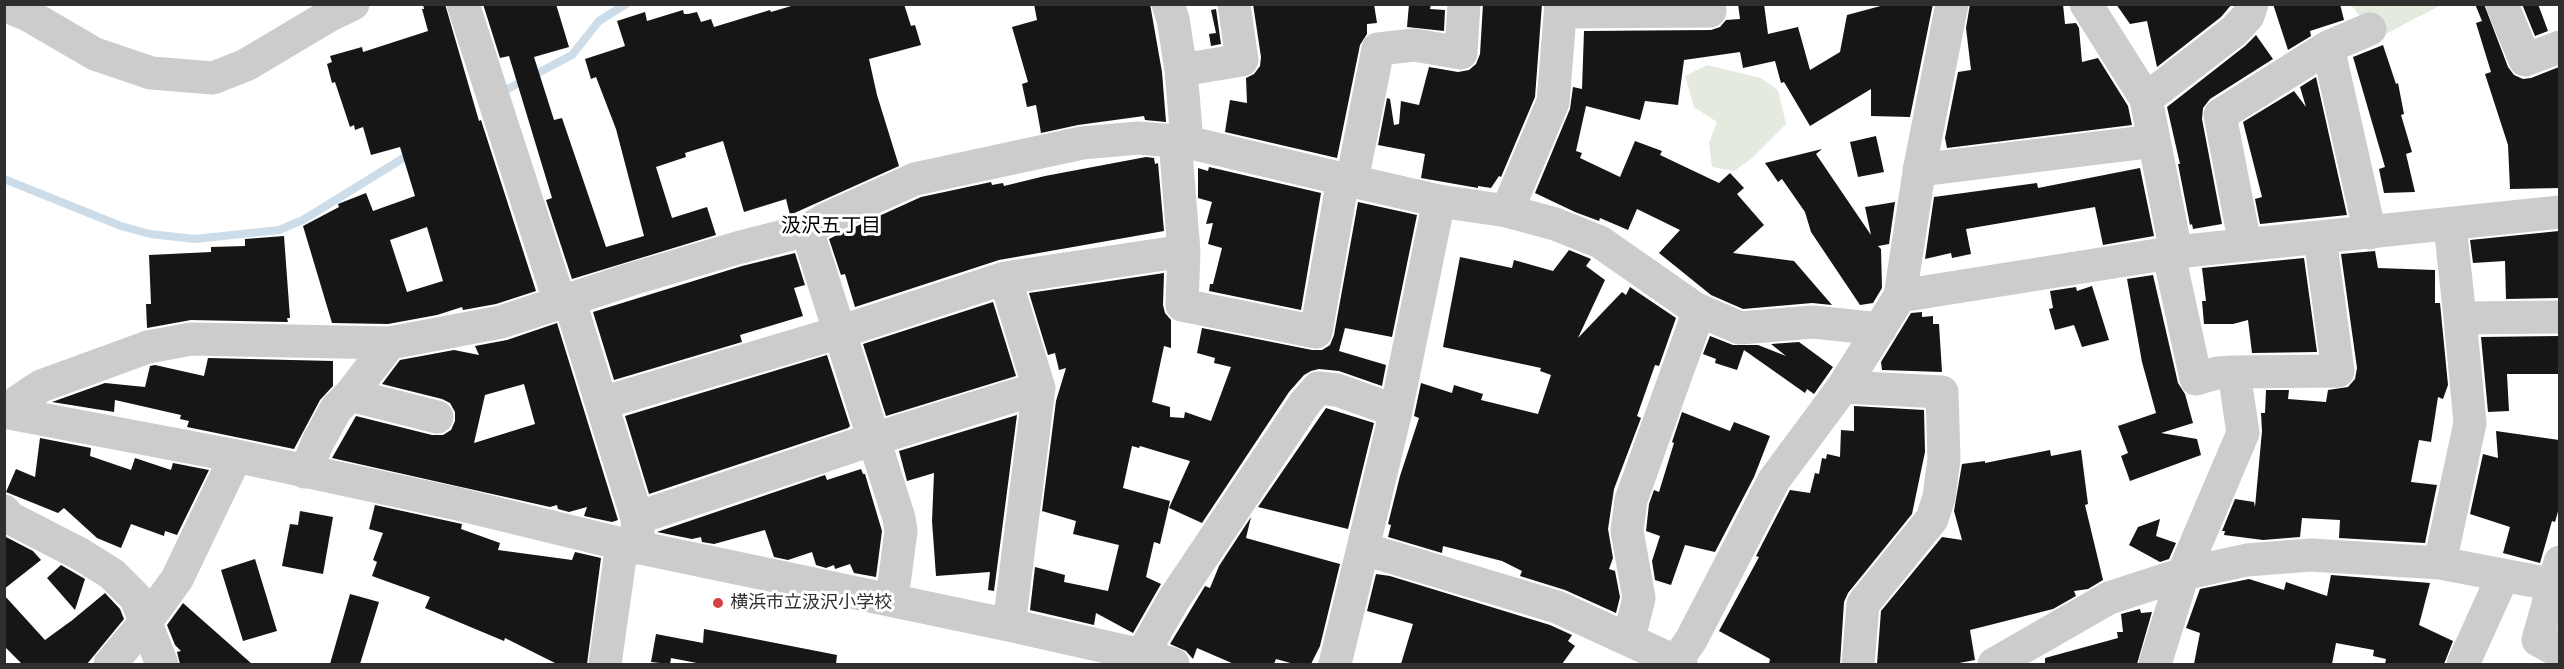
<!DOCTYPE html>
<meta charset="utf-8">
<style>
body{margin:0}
#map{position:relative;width:2564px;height:669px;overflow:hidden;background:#fff;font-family:"PT Sans",sans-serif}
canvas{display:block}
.frame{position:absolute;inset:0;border:6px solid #2f2f2f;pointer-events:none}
</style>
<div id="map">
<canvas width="2564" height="669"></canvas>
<div class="frame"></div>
</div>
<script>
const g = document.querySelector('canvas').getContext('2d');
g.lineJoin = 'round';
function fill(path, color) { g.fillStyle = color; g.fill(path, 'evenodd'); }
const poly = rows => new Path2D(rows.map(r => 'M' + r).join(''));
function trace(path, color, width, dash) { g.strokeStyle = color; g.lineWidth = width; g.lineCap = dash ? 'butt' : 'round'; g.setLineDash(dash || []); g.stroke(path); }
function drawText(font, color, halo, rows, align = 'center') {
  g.font = font + ' "PT Sans","Noto Sans JP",sans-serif'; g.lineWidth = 6; g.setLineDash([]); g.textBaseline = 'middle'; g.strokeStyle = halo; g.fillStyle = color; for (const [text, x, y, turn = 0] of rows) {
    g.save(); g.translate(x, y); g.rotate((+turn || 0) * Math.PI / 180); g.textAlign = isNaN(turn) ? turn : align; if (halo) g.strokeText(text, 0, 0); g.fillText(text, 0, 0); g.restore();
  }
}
const green = poly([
 [2351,5,2441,5,2378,38],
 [1707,65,1761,78,1778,90,1786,124,1751,159,1734,171,1712,167,1709,143,1717,122,1694,107,1687,83,1685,76]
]);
const stream = poly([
 [502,92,572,55,599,21,626,4],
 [4,179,121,226,150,234,195,239,279,230,303,220,410,154]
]);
const building = poly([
 [423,4,445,4,479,121,481,120,536,291,496,304,463,310,462,307,437,315,388,324,332,323,303,226,339,207,338,204,366,193,373,211,415,196,400,147,371,155,363,127,355,130,354,125,350,127,335,82,332,83,327,64,332,62,330,56,362,47,363,52,428,31,422,9,424,9],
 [427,227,443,281,407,292,390,240],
 [483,4,556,4,569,47,534,57,554,120,562,118,606,247,644,236,616,129,596,77,591,79,585,59,625,46,617,21,645,12,647,21,683,10,684,14,688,14,697,12,701,22,711,19,714,27,770,10,771,12,798,4,904,4,911,26,915,25,921,45,869,59,877,95,899,166,790,215,786,199,744,212,723,141,685,153,686,157,656,167,672,218,707,207,716,235,572,279,546,200,552,198,509,56,500,58],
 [1034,4,1150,4,1162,72,1166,122,1145,120,1144,116,1078,125,1041,133,1036,105,1027,107,1022,84,1028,82,1012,27,1037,20],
 [1253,4,1374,4,1377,23,1367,24,1367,34,1360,45,1337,158,1225,132,1230,100,1247,103,1246,78,1254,74,1260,66,1261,57],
 [1409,4,1431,4,1430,9,1445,10,1444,31,1407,27],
 [1483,4,1542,4,1535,97,1501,177,1499,176,1491,188,1478,186,1478,188,1421,178,1425,154,1378,145,1387,98,1390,99,1394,125,1399,124,1401,101,1419,105,1429,67,1458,72,1469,70,1476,64,1480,54],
 [1738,4,1764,4,1768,34,1798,27,1810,70,1840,52,1847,15,1888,4,1933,4,1910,117,1871,116,1871,89,1810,126,1784,82,1781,83,1775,61,1743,68,1740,52,1684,60,1678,105,1645,101,1640,120,1586,106,1576,151,1582,153,1580,158,1620,177,1635,141,1662,151,1660,155,1719,183,1730,173,1744,188,1737,194,1764,225,1733,253,1794,261,1832,305,1812,303,1743,309,1711,295,1659,253,1680,230,1637,209,1628,230,1600,218,1599,221,1575,212,1535,193,1570,109,1573,87,1582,89,1584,31,1711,30,1720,27,1726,20,1740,19],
 [1970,4,2063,4,2065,24,2076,23,2079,28,2082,62,2098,58,2128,106,2132,125,1947,148,1945,138,1958,72,1971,70,1966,28],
 [2116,4,2232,4,2221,17,2157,67,2147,21,2130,24],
 [2273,4,2340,4,2344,20,2310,31,2311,36,2288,50],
 [2475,4,2484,4,2508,67,2514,75,2523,79,2531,78,2559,67,2559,188,2510,189,2508,145,2485,74,2491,72,2476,23,2482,21],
 [2522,4,2538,4,2548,31,2535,36],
 [1216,9,1221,44,1211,46,1209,34,1216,33,1211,10],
 [2256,35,2273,59,2210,99,2203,108,2202,119,2222,224,2193,229,2192,224,2190,225,2178,164,2180,164,2167,107,2245,46],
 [2383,45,2396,84,2398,83,2404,114,2401,115,2412,152,2406,154,2415,192,2384,193,2379,169,2385,167,2353,57],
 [2316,77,2347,215,2260,224,2255,199,2262,197,2243,122,2294,91,2306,107,2300,87],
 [1876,136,1884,172,1858,177,1850,142],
 [1822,149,1816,154,1871,235,1865,207,1895,202,1889,244,1878,246,1881,249,1882,288,1873,303,1860,305,1811,232,1805,212,1782,179,1778,182,1765,163],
 [1146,157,1154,158,1155,164,1158,163,1164,231,999,260,855,307,845,274,841,275,829,239,835,236,921,197,991,182,992,185,1003,183,1004,186,1045,176],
 [1209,167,1321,193,1301,310,1209,291,1210,284,1213,284,1222,248,1208,244,1213,223,1206,224,1212,202,1198,198,1198,168,1208,171],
 [2140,168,2154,236,2103,245,2095,207,1966,229,1971,254,1952,258,1951,253,1925,259,1934,197,2037,183,2038,188],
 [1358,202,1417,215,1392,337,1345,328,1339,351,1386,365,1382,386,1339,371,1319,369,1311,371,1304,375,1289,392,1202,523,1169,508,1190,461,1140,446,1139,448,1132,446,1123,488,1170,501,1160,544,1154,542,1146,577,1161,584,1133,633,1096,613,1094,625,1030,610,1035,567,1065,575,1064,582,1108,591,1119,545,1073,534,1076,521,1042,511,1056,401,1066,368,1059,370,1055,353,1048,355,1029,293,1164,273,1163,305,1165,313,1171,320,1171,348,1164,346,1152,402,1170,407,1170,417,1184,418,1185,412,1211,421,1231,367,1214,363,1215,358,1197,353,1202,328,1312,350,1322,350,1330,345,1334,335],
 [2559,231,2559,298,2506,299,2505,261,2473,263,2470,240],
 [284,236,290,318,287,318,288,322,191,320,147,328,146,304,151,304,149,255,211,252,211,247,245,246,245,239],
 [1569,250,1591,259,1586,266,1605,280,1578,338,1622,292,1626,295,1630,287,1676,318,1659,366,1655,365,1637,416,1641,418,1614,489,1608,529,1613,558,1609,569,1615,571,1620,597,1616,613,1565,590,1520,576,1522,571,1502,561,1443,546,1442,553,1388,537,1391,525,1388,524,1400,476,1419,418,1414,416,1421,383,1452,393,1454,385,1483,394,1481,400,1538,414,1551,375,1540,371,1541,368,1443,347,1460,257,1512,268,1514,260,1553,271],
 [2375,251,2378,268,2435,270,2435,303,2440,303,2448,385,2443,399,2438,397,2431,442,2419,440,2411,482,2437,485,2425,543,2339,538,2340,520,2302,518,2300,537,2263,540,2224,535,2225,531,2222,531,2235,499,2254,502,2255,507,2262,431,2261,413,2265,413,2266,390,2289,390,2288,399,2326,402,2328,390,2348,387,2355,379,2357,368,2341,254],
 [795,253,805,285,794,288,803,316,740,335,742,342,614,380,593,312,742,266],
 [2304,258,2317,352,2252,353,2248,320,2233,324,2204,324,2202,301,2206,301,2202,268],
 [2153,275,2178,383,2185,394,2193,423,2161,433,2197,439,2201,455,2130,481,2121,456,2128,453,2118,426,2156,413,2142,362,2127,279],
 [2092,286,2109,340,2082,347,2074,325,2055,330,2049,309,2053,308,2050,291,2076,287,2077,291],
 [993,302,1016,376,886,416,863,344],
 [1922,312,1922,317,1933,316,1933,324,1939,324,1942,372,1882,370,1881,362,1911,313],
 [557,323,618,520,612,522,584,516,587,507,569,512,558,509,557,505,550,507,332,458,356,416,432,435,443,435,451,430,455,421,455,412,450,403,442,399,382,384,400,360,454,350,479,355,475,346,507,340],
 [524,384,535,424,474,443,485,395],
 [1710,336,1733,345,1758,345,1786,356,1771,344,1799,342,1833,367,1814,394,1807,389,1805,393,1744,350,1737,370,1715,363,1716,359,1703,354],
 [2559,336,2559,374,2507,374,2509,411,2488,412,2481,337],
 [827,355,850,426,848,428,649,494,625,416],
 [208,358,333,361,333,386,320,400,294,449,187,427,189,421,180,419,181,415,115,400,114,412,52,402,105,383,145,387,150,366,155,365,204,376],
 [1854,406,1924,410,1925,452,1912,514,1848,593,1844,602,1840,664,1769,664,1770,659,1719,631,1759,557,1756,556,1790,490,1810,493,1815,473,1819,474,1822,458,1826,459,1827,454,1840,457,1841,430,1854,431],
 [1326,408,1374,423,1348,529,1258,507],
 [1682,412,1730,431,1734,422,1770,436,1754,477,1715,552,1685,545,1671,585,1655,580,1652,561,1660,536,1646,531,1649,504,1654,490,1659,492,1674,443,1672,442],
 [1017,415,994,591,988,590,990,572,936,576,932,521,934,473,907,481,899,451],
 [2496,431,2559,440,2559,508,2555,522,2552,521,2540,563,2503,553,2510,527,2470,514,2483,454,2498,458],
 [40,438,91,448,90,456,131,470,135,458,171,470,173,463,209,470,177,535,165,531,164,536,131,524,121,548,97,538,64,508,58,513,6,492,16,469,35,477],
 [2050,450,2051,456,2081,450,2088,504,2085,505,2103,580,2088,589,2074,591,2076,596,2053,609,1970,630,1975,660,1954,664,1877,664,1881,611,1942,537,1962,540,1954,511,1962,464,1985,461,1985,463],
 [861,469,863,474,865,474,882,531,876,577,854,573,850,564,835,569,834,565,826,568,816,565,812,552,788,560,774,557,765,530,714,544,702,542,701,537,692,539,657,532,825,475,827,480],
 [375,505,462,524,461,529,500,543,498,550,572,560,575,552,601,558,587,664,557,664,505,638,504,641,425,608,430,597,372,576,377,562,373,560,383,533,369,529],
 [300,511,333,517,323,574,282,566,290,524,298,525],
 [1251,517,1246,538,1340,564,1320,646,1311,664,1294,664,1276,659,1274,664,1234,664,1197,648,1193,659,1186,651,1170,644,1205,586,1210,588,1219,566],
 [2160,519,2156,536,2176,543,2169,559,2160,562,2129,545,2138,527],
 [6,537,33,551,41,560,4,589],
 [255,559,277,631,243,641,221,570],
 [61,565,85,579,75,610,47,578],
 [1376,574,1390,576,1550,625,1572,635,1568,641,1575,646,1562,664,1401,664,1413,624,1367,611],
 [2331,575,2430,583,2419,625,2453,641,2444,664,2385,664,2386,659,2373,656,2374,650,2336,643,2332,664,2194,664,2200,633,2186,628,2200,589,2249,579,2284,590,2286,582,2327,596],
 [105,593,120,609,124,619,87,664,22,664,4,646,4,595,45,640,71,621,70,622],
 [350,594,379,602,360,664,330,664],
 [183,603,252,664,180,664,177,652,181,651,175,645,167,625],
 [2140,609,2141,613,2152,612,2137,664,2045,664,2045,658,2118,638,2117,632,2123,632,2121,614],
 [704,629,837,655,836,664,702,664,671,658,670,664,651,662,656,634,703,643]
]);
const minor = poly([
 [463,4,560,303],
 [1168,4,1173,19,1181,70,1187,142],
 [2086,4,2146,99,2176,252,2172,269,2196,379,2217,373,2234,372,2243,433,2183,574,2155,664],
 [2502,4,2525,60,2560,47],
 [4,5,28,15,95,54,151,73,213,78,246,65,330,15,353,4],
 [1561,12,1710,11],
 [2328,47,2370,233],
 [1181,70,1242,60,1234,4],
 [2146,99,2234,31,2248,16,2252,4],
 [1175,141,1184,251,1182,305,1316,332,1343,179],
 [1919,170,2154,141],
 [1352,181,1378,49,1414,45,1461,53,1464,4],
 [1507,211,1553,102,1561,4],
 [2450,225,2460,318],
 [807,230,899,518,901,531,892,599],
 [2245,244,2220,115,2328,47,2370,29],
 [1005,278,1039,388,1009,625],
 [1900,296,2176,252,2560,212],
 [569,299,637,518],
 [2234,372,2338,371,2320,238],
 [1843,387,1942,392,1944,459,1939,497,1932,519,1863,604,1858,664],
 [350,395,437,417],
 [602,403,840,332,1005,278,1184,251],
 [4,411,41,386,148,347,191,339,390,343,501,322,632,279,737,248,807,230,826,219,915,179,1082,143,1138,138,1187,142,1343,179,1439,201,1507,211,1555,224,1600,242,1696,309,1740,328,1813,322,1880,329],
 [4,412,236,456,458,504,622,544,1009,625,1142,655,1173,664],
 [305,472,318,442,336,409,350,395,390,343],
 [4,511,10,518,80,554,112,574,136,598,162,664],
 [639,548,637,518,874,439,1039,388],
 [1364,549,1557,607,1681,664],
 [2560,562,2538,640,2560,652],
 [2440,563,2470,423,2460,318,2560,317],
 [1629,638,1639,598,1627,531,1631,500,1699,311],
 [1142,655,1174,599,1305,403,1318,388,1337,390,1396,411],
 [110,664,145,623,177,579,236,456],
 [605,664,622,544],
 [1335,664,1396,411,1439,201],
 [1674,664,1691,640,1774,480,1843,387,1900,296,1920,166,1952,4],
 [1994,664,2109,598,2183,574,2247,560,2311,555,2440,563,2560,586],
 [2463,664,2503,576]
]);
const markers = [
 [718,603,6,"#d74043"]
];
const poiNames = [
 ["横浜市立汲沢小学校",730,603]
];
const neighbourhoodNames = [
 ["汲沢五丁目",831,226]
];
fill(green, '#e4ebde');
trace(stream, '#ccdce9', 8);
fill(building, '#161616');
trace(minor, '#ccc', 33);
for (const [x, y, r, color] of markers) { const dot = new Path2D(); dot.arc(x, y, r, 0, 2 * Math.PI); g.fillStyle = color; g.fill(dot); trace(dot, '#fff', 2); }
drawText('18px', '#2f2f2f', '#fff', poiNames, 'left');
drawText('20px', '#000', '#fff', neighbourhoodNames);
</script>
